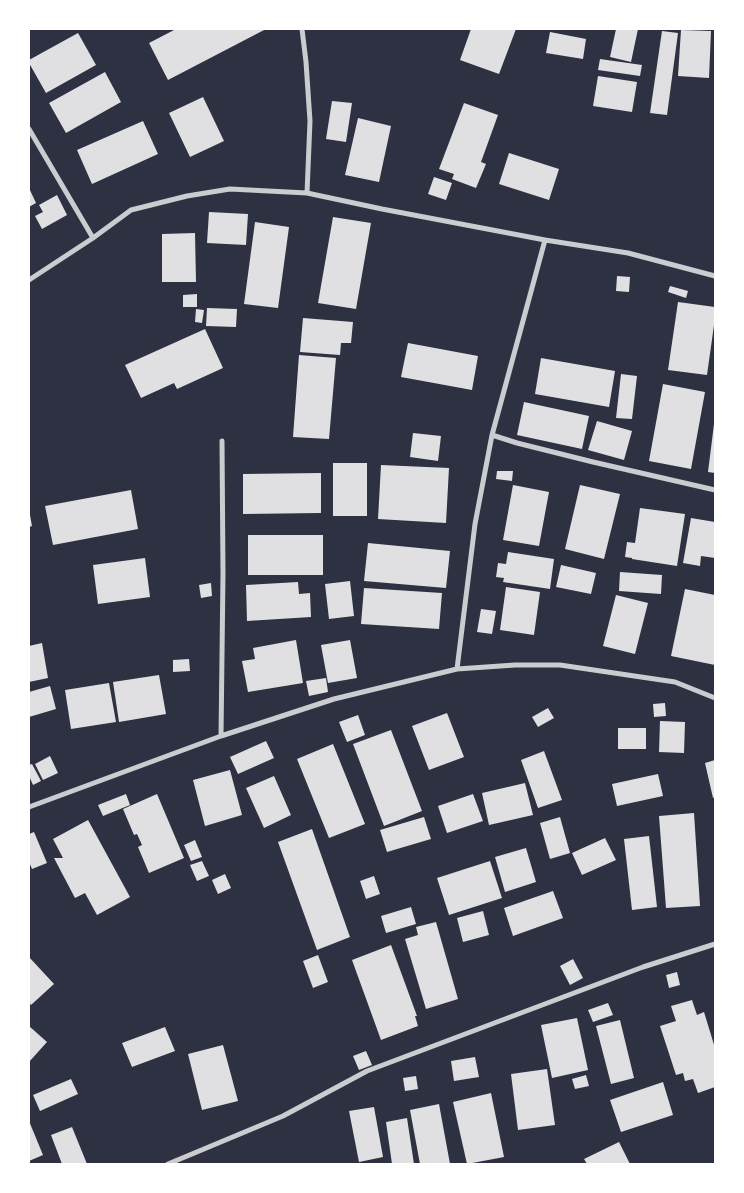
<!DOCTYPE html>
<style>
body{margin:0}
#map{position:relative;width:744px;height:1193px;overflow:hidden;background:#2d3142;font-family:Raleway,sans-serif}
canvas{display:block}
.frame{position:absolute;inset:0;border:30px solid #fff;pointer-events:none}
</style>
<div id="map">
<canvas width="744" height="1193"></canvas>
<div class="frame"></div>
</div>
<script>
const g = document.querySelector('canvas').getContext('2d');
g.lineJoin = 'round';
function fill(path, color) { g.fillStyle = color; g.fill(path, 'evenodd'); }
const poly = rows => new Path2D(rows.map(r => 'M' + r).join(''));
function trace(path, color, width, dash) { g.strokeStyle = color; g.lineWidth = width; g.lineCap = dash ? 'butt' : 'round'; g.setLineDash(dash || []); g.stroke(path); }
const building = poly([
 [176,29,266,29,168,80,149,43],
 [471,29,516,29,499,74,460,60],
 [616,29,638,29,631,62,610,57],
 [681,30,711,31,709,78,678,76],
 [662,31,678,33,667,115,650,113],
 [550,32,586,39,583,59,546,53],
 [78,33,96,65,46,93,29,63,29,60],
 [600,59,642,65,640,76,598,70],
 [105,72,121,102,66,133,49,103],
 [598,76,637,82,632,112,593,106],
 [203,97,224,141,190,157,169,113],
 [332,101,352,103,346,142,326,139],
 [464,103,498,115,481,162,486,164,476,188,452,179,454,174,439,169],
 [358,118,391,126,379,182,345,175],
 [143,121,158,154,92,184,77,150],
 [509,153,559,169,549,200,499,184],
 [434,177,452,183,446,200,428,194],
 [29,188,36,203,29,207],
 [57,195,67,215,42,229,35,216,43,212,39,205],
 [209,212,248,214,246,245,207,243],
 [333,217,371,223,356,309,318,303],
 [255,222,289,227,278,308,244,304],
 [195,233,196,282,162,282,162,234],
 [617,276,630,277,629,292,616,291],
 [670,286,688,291,686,298,668,292],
 [197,294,197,307,183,307,183,295],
 [678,302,715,307,715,318,707,375,668,370],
 [207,308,237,309,236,327,206,326],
 [196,309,204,310,202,323,195,322],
 [303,318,353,322,351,343,341,343,340,355,300,352],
 [205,329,223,368,177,389,174,383,141,398,125,365],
 [408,343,478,356,472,390,401,377],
 [299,355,336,358,329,439,293,437],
 [541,358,615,371,609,407,535,394],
 [621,374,637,376,632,419,616,418],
 [663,384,705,392,691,469,649,461],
 [524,402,589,416,582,449,517,435],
 [597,421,632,431,624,460,588,450],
 [714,424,715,424,715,473,708,472],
 [413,433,441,436,438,461,410,457],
 [333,463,367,463,367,516,333,516],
 [381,465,449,468,446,523,378,519],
 [497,471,513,471,512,481,496,479],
 [321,473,321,513,243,514,243,474],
 [513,485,549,492,539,546,503,540],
 [580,485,620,494,604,559,565,549],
 [131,490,138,529,53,545,45,506],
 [640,508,685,514,677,566,632,559,632,558,625,557,627,542,635,543],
 [29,515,30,515,32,526,29,527],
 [691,518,715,522,715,558,701,556,700,566,683,563],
 [248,535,323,535,323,575,248,575],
 [368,543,450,551,446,588,364,581],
 [508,552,554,559,550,589,503,582,504,578,496,577,498,563,506,564],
 [145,558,150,597,98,604,93,565],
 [561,565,596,573,591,594,556,587],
 [620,572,662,575,661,594,619,591],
 [350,581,354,616,329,619,325,584],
 [298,582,299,594,310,593,311,617,247,621,246,585],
 [211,583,212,596,201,598,199,585],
 [506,587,540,592,534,635,500,630],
 [364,588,442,593,439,629,361,624],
 [685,589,715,595,715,665,671,656],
 [616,595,648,603,635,654,603,646],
 [481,609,496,611,492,634,477,632],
 [296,640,303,683,248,692,242,661,255,659,253,648],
 [350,640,357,678,328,683,321,645],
 [42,643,48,678,29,682,29,646],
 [189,659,190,671,173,672,173,660],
 [159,675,166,714,119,722,113,682],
 [326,678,328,692,309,696,306,681],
 [109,683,116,722,71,729,65,690],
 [50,686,56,709,29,717,29,692],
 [665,703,666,716,654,717,653,704],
 [548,708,554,718,538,727,532,717],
 [447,713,464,757,429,770,412,726],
 [358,715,365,735,347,742,339,722],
 [660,721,685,722,684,753,659,752],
 [618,728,646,728,646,749,618,749],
 [391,730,422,811,384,826,353,744],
 [266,741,274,758,238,774,230,757],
 [333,744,365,824,329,838,297,759],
 [544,751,562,800,538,808,521,760],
 [50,756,58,773,43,780,35,764],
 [715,760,715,797,713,798,705,763],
 [32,764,41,781,33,785,29,776,29,765],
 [230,770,242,815,205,826,193,780],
 [658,774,663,796,617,806,612,784],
 [274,776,291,815,264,828,246,788],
 [525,783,533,815,489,825,482,793],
 [126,794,130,805,103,816,98,805],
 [157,794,184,858,149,873,138,847,142,845,137,834,134,835,123,809],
 [473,794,483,821,447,833,438,806],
 [694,813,700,906,666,908,659,816],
 [424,817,431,839,387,852,380,830],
 [560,817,570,853,550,859,540,823],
 [88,820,130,897,97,915,85,893,75,898,54,858,63,858,53,839],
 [312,829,350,937,317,950,278,842],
 [34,832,47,863,32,869,29,862,29,834],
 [649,836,657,907,632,910,624,839],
 [605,838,616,860,582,875,572,853],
 [195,840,202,857,191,861,184,845],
 [526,848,536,882,505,892,495,857],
 [202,861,209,876,197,881,190,865],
 [490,861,502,898,449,915,437,878],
 [225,874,231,888,218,894,212,880],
 [374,876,380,894,366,899,360,881],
 [553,891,563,918,513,936,504,908],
 [411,907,416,924,386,933,381,916],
 [483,911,489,935,463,942,457,918],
 [436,922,458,999,426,1009,405,939,418,935,416,927],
 [391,945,417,1016,415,1016,418,1026,381,1040,352,960],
 [318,955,328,982,313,988,303,961],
 [29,957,54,984,31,1005,29,1002],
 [573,959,583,978,570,985,560,966],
 [677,972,680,985,669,988,666,975],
 [692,1000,697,1015,704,1012,715,1048,715,1087,698,1093,693,1079,685,1081,683,1073,676,1075,660,1026,676,1021,671,1006],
 [608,1003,613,1015,593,1022,588,1010],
 [577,1018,588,1070,552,1078,541,1025],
 [620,1020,634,1078,611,1084,596,1026],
 [29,1026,47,1042,29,1062],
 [165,1027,175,1051,132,1067,122,1043],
 [223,1045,238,1101,202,1110,188,1054],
 [366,1051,372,1065,359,1070,353,1056],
 [475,1057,479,1077,454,1081,451,1061],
 [547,1069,555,1125,518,1130,511,1074],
 [586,1075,589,1086,575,1089,572,1079],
 [416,1076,418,1089,405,1091,403,1078],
 [71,1079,78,1094,40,1111,33,1095],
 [663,1082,673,1115,621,1132,610,1100],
 [491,1093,504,1157,467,1164,453,1102],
 [439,1104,450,1164,420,1164,410,1110],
 [374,1107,383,1157,359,1162,349,1111],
 [407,1118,414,1164,392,1164,386,1122],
 [29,1121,43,1155,29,1161],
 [72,1127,87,1164,62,1164,51,1135],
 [619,1142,630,1164,587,1164,584,1159]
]);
const minor = poly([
 [302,29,306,62,310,121,307,193],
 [29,129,93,238],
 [29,280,93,238,131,210,187,196,230,189,307,193,382,209,545,240,628,253,715,276],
 [492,435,517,443,593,462,715,490],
 [457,669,475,524,492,435,545,240],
 [221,736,223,574,222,441],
 [29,807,221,736,334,699,457,669,515,665,560,665,675,682,715,698],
 [168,1164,283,1116,367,1071,643,967,715,944]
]);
fill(building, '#e0e0e3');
trace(minor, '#caccd0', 5);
</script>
